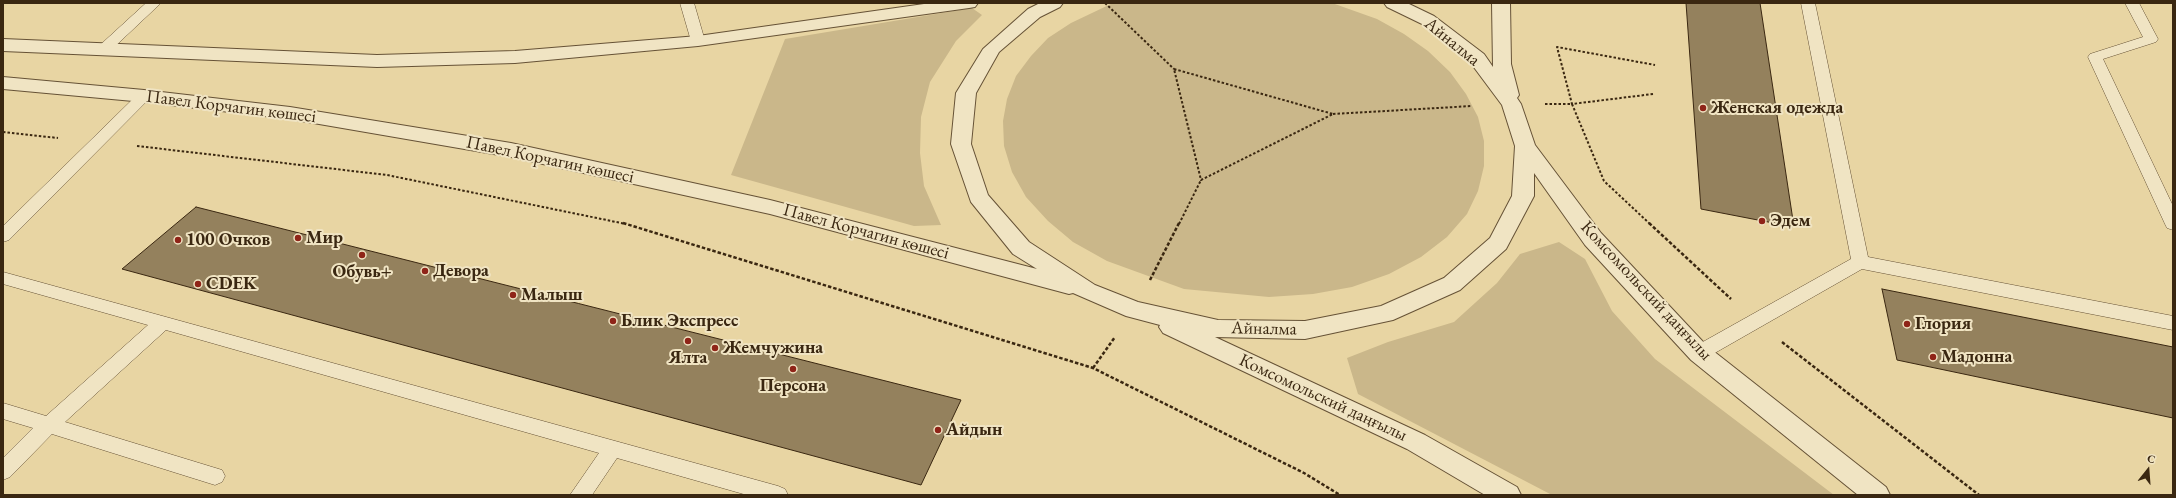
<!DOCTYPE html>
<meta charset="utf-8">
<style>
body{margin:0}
#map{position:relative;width:2176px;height:498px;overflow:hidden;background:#e8d5a3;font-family:"EB Garamond",serif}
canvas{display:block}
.frame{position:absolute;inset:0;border:4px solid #3a2711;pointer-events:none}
.north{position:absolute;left:2128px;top:450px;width:40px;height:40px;-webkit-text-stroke:3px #f0e4c3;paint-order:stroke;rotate:17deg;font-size:11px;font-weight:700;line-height:16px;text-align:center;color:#3a2711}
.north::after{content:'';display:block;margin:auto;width:14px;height:18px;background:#3a2711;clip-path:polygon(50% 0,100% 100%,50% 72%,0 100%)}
</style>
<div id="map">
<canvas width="2176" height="498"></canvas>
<div class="frame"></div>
<div class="north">С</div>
</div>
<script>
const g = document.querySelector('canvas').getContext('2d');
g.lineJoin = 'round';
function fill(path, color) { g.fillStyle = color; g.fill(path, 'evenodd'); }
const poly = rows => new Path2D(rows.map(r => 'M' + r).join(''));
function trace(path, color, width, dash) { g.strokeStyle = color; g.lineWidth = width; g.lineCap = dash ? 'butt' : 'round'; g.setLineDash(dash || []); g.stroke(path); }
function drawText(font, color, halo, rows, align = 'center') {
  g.font = font + ' "EB Garamond",serif'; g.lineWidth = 4; g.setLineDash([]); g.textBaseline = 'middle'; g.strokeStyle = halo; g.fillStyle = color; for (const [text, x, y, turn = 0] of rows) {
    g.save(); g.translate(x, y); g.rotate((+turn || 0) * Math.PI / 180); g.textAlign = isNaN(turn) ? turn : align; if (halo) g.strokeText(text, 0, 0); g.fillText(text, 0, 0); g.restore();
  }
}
const green = poly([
 [1113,3,1332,3,1377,19,1404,34,1428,51,1450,72,1466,94,1478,117,1484,141,1484,166,1478,191,1467,214,1447,237,1421,257,1389,274,1352,287,1313,294,1269,297,1184,289,1107,261,1073,242,1048,221,1026,197,1012,172,1004,146,1003,121,1007,99,1016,76,1031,56,1048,38,1071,23],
 [972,8,982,15,956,41,930,82,921,117,920,153,924,186,941,225,914,226,731,175,785,39],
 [1559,242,1585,259,1612,311,1655,359,1834,495,1552,495,1358,394,1347,358,1388,342,1454,322,1497,283,1520,254]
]);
const building = poly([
 [1686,3,1760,3,1794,227,1701,209,1686,3],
 [196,207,961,400,921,485,122,269,196,207],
 [1882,289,2173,347,2173,418,1897,360,1882,289]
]);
const pathFar1 = poly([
 [1105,3,1174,69],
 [1174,69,1333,114,1201,180,1174,69],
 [1653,94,1572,104,1557,47,1655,65],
 [1545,104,1572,104,1604,181,1650,224],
 [1333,114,1472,106],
 [3,132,58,138],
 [137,146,387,175,626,224],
 [1179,224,1201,180]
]);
const path = poly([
 [623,223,1093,368,1304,473,1340,495],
 [1649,223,1731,299],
 [1150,280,1179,223],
 [1782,342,1979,495],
 [1093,368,1115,337]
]);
const service = poly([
 [146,3,161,3,109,52,99,52,97,49,99,46,146,3],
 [680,3,694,3,705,41,703,44,698,45,691,41,680,3],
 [1801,3,1815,3,1868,257,2173,316,2173,330,1862,269,1706,358,1699,360,1692,358,1690,353,1692,348,1851,259,1801,3],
 [2125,3,2139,3,2158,39,2156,42,2103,59,2173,206,2173,230,2167,228,2165,224,2088,57,2090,54,2143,37,2125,3],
 [144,91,149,93,151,96,149,99,9,240,3,242,3,226,139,93,144,91],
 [3,272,778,486,785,489,788,495,747,495,617,458,592,495,570,495,599,453,166,330,65,422,222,470,225,476,222,482,215,485,52,434,10,477,3,480,3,458,33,428,3,419,3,403,46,416,148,325,3,284,3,272]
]);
const tertiary = poly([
 [931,3,978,3,975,7,969,8,698,46,515,63,377,67,3,51,3,39,377,55,515,51,698,36,931,3],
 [1040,3,1063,3,1060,7,1040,17,999,52,976,93,971,144,988,195,1029,242,1095,285,1138,302,1218,320,1305,321,1381,306,1444,278,1490,238,1512,196,1515,146,1502,105,1470,62,1422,24,1387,7,1384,3,1407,3,1434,16,1484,54,1493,67,1492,3,1510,3,1511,64,1519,95,1517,98,1521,104,1535,145,1601,233,1707,346,1886,487,1890,495,1858,495,1691,360,1585,245,1534,173,1534,196,1506,249,1460,290,1393,320,1305,339,1215,337,1425,435,1517,487,1521,495,1485,495,1407,449,1163,333,1159,327,1160,325,1126,316,1073,293,1069,294,770,214,511,157,290,119,144,102,3,89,3,77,144,90,290,107,511,143,770,200,1037,269,1013,254,971,202,951,144,956,93,983,49,1028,9,1040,3]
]);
const markers = [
 [1703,108,4,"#8f2418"],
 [1762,221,4,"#8f2418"],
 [298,238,4,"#8f2418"],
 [178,240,4,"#8f2418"],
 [362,255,4,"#8f2418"],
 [425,271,4,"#8f2418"],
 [198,284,4,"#8f2418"],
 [513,295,4,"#8f2418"],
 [613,321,4,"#8f2418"],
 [1907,324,4,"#8f2418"],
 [688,341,4,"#8f2418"],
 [715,348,4,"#8f2418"],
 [1933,357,4,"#8f2418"],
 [793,369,4,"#8f2418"],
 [938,430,4,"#8f2418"]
];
const streetNames = [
 ["Айналма",1452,42,39],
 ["Павел Корчагин көшесі",231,107,7],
 ["Павел Корчагин көшесі",550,160,12],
 ["Павел Корчагин көшесі",866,232,15],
 ["Комсомольский даңғылы",1646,291,47],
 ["Айналма",1264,329,1],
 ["Комсомольский даңғылы",1323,398,25]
];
const poiNames = [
 ["Женская одежда",1711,108],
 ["Эдем",1770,221],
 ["Мир",306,238],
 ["100 Очков",186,240],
 ["Девора",433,271],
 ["Обувь+",362,272,"center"],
 ["CDEK",206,284],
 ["Малыш",521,295],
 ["Блик Экспресс",621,321],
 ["Глория",1915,324],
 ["Жемчужина",723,348],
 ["Мадонна",1941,357],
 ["Ялта",688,358,"center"],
 ["Персона",793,386,"center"],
 ["Айдын",946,430]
];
fill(green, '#cab78a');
fill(building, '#94815d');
trace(building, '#3a2711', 1);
trace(service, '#665236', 1);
trace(tertiary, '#665236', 2);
trace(pathFar1, '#3a2711', 2, [2.5, 2]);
trace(path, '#3a2711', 2.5, [3.5, 2]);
fill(service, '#f0e4c3');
fill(tertiary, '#f0e4c3');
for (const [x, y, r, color] of markers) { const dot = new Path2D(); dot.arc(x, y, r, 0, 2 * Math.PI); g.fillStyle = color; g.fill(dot); trace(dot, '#f0e4c3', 1.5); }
drawText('18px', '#3a2711', '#f0e4c3', streetNames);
drawText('bold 18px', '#3a2711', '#f0e4c3', poiNames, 'left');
</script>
